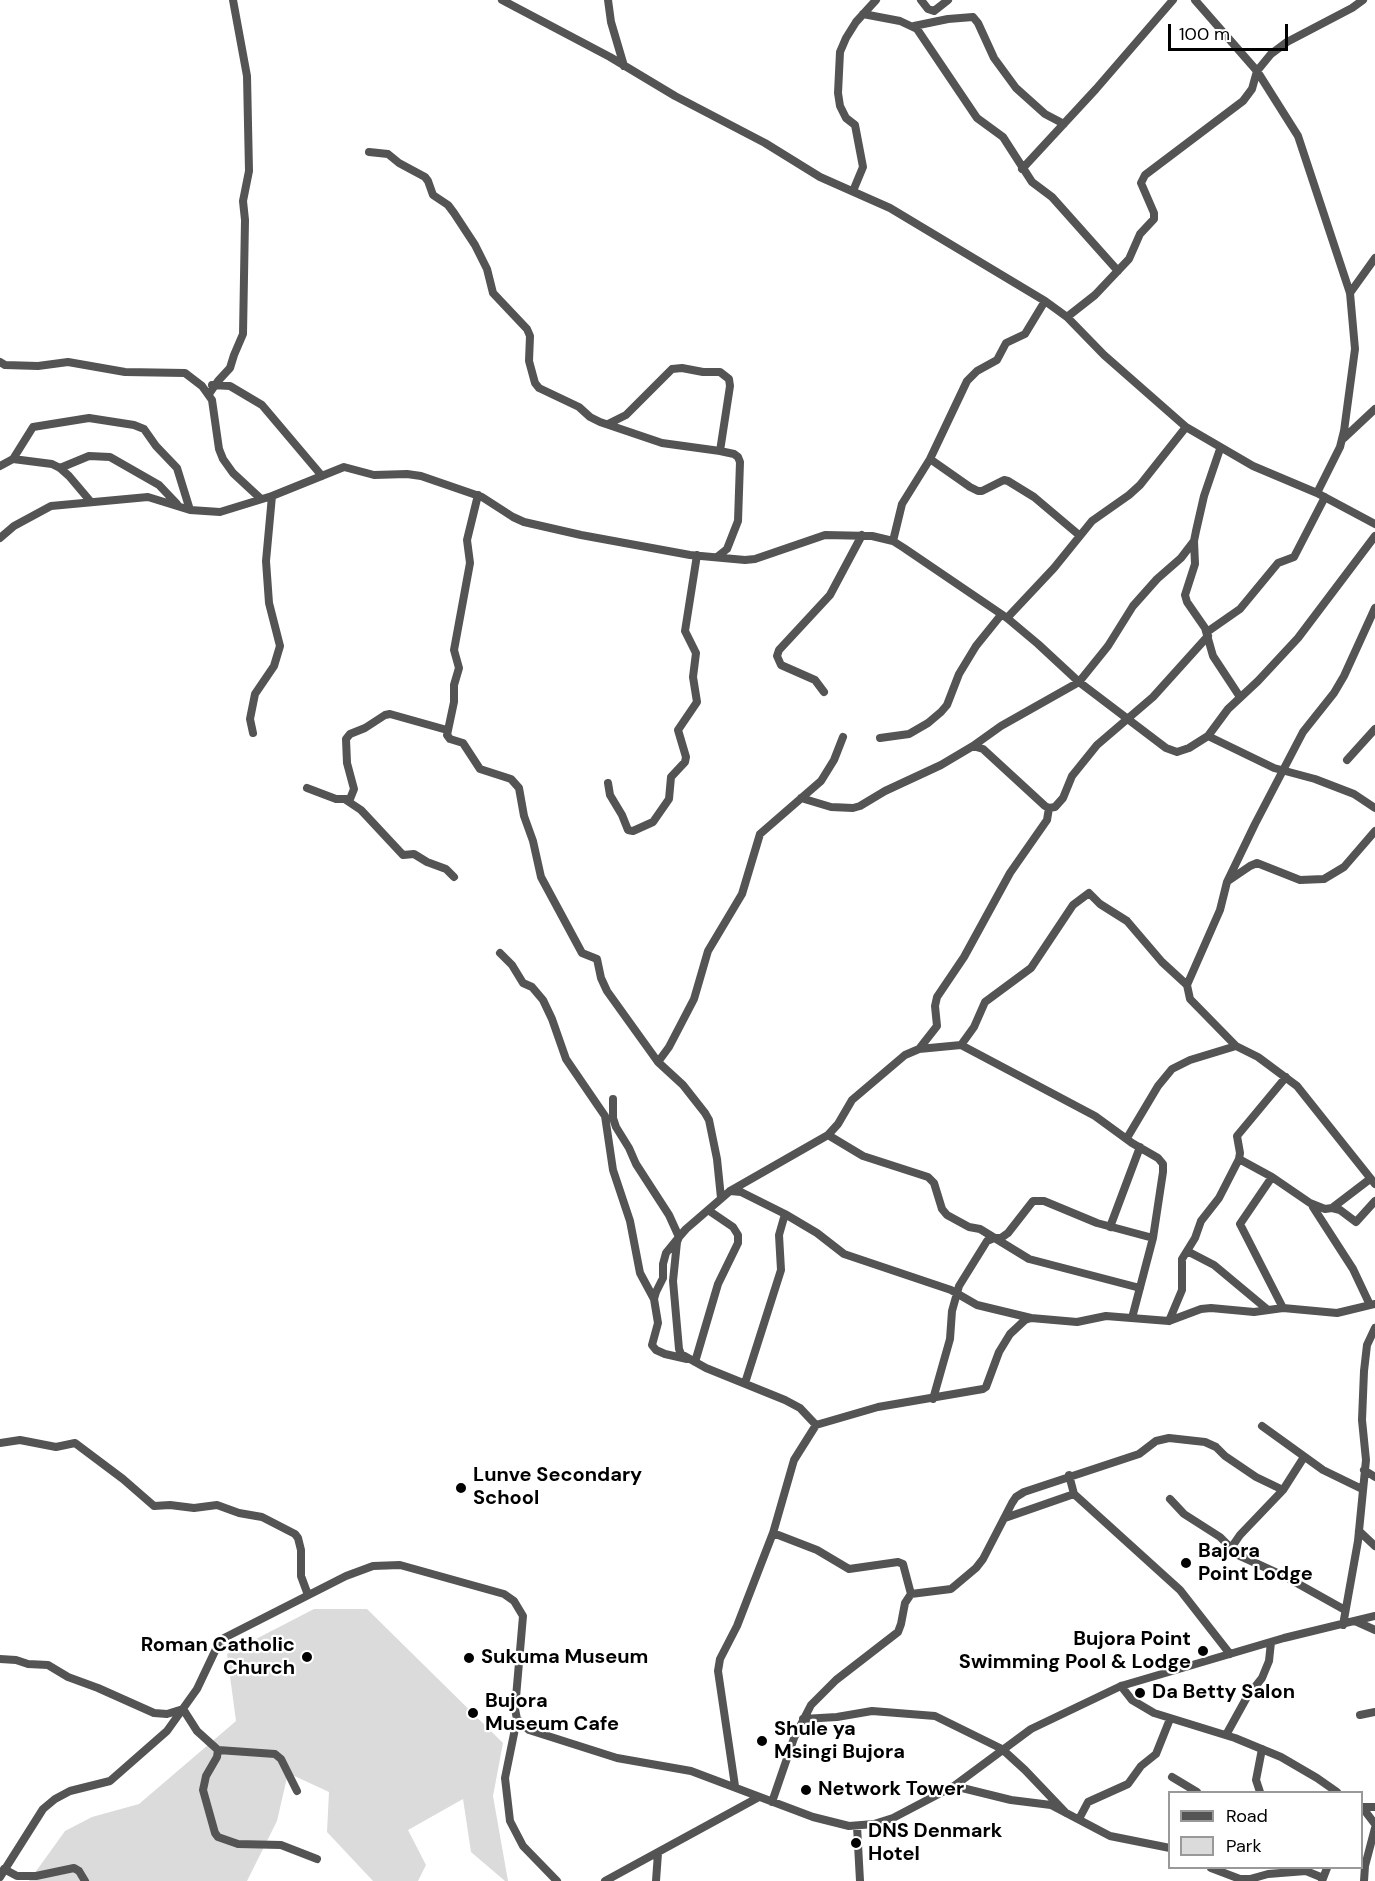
<!DOCTYPE html>
<style>
body{margin:0}
#map{position:relative;width:1375px;height:1881px;overflow:hidden;background:#fff;font-family:"DM Sans",sans-serif}
canvas{display:block}
.legend{position:absolute;left:1168px;top:1791px;width:195px;height:78px;box-sizing:border-box;background:#fff;border:2px solid #999;margin:0;padding:8px 10px;list-style:none;font-size:18px;color:#000}
.legend li{display:flex;align-items:center;gap:12px;height:30px}
.legend b{width:30px;border:2px solid #999}
.scale{position:absolute;left:1168px;top:24px;width:120px;height:27px;box-sizing:border-box;border:3px solid #000;border-top:0;padding-left:8px;font-size:18px;line-height:21px;white-space:nowrap;color:#000;-webkit-text-stroke:4px #fff;paint-order:stroke}
</style>
<div id="map">
<canvas width="1375" height="1881"></canvas>
<ul class="legend">
<li><b style="height:8px;background:#545454"></b>Road</li>
<li><b style="height:16px;background:#dbdbdb"></b>Park</li>
</ul>
<div class="scale">100 m</div>
</div>
<script>
const g = document.querySelector('canvas').getContext('2d');
g.lineJoin = 'round';
function fill(path, color) { g.fillStyle = color; g.fill(path, 'evenodd'); }
const poly = rows => new Path2D(rows.map(r => 'M' + r).join(''));
function trace(path, color, width, dash) { g.strokeStyle = color; g.lineWidth = width; g.lineCap = dash ? 'butt' : 'round'; g.setLineDash(dash || []); g.stroke(path); }
function drawText(font, color, halo, rows, align = 'center') {
  g.font = font + ' "DM Sans",sans-serif'; g.lineWidth = 4.5; g.setLineDash([]); g.textBaseline = 'middle'; g.strokeStyle = halo; g.fillStyle = color; for (const [text, x, y, turn = 0] of rows) {
    g.save(); g.translate(x, y); g.rotate((+turn || 0) * Math.PI / 180); g.textAlign = isNaN(turn) ? turn : align; if (halo) g.strokeText(text, 0, 0); g.fillText(text, 0, 0); g.restore();
  }
}
const green = poly([
 [314,1609,367,1609,503,1743,493,1796,508,1881,505,1881,471,1852,463,1799,408,1830,426,1865,418,1881,373,1881,327,1832,329,1792,288,1773,277,1821,247,1881,29,1881,65,1831,92,1817,139,1804,236,1721,227,1654]
]);
const minor = poly([
 [502,0,610,57,675,96,765,143,820,177,890,208,1045,301,1067,317,1104,355,1186,427,1253,466,1317,493,1375,524],
 [608,0,611,22,624,66],
 [921,0,928,9,934,11,948,0],
 [1195,0,1257,71,1298,136,1350,293,1355,349,1344,431,1340,447,1317,493],
 [863,14,900,21,917,29,977,118,1003,137,1032,182,1052,197,1118,271],
 [914,26,948,19,973,17,978,23,994,58,1016,88,1045,114,1064,124],
 [369,152,388,154,399,163,425,177,428,181,433,195,448,205,454,213,475,245,487,269,493,293,527,329,530,336,529,361,535,383,539,388,579,407,590,417,600,422,662,443,720,451,734,454,738,457,740,462,738,521,727,549,717,557],
 [1022,169,1096,89,1173,0],
 [853,191,863,167,855,125,846,118,840,106,838,93,840,52,846,38,856,22,876,0],
 [1350,293,1375,258],
 [1067,317,1095,295,1129,259,1140,234,1154,219,1154,213,1141,183,1145,175,1243,101,1252,89,1257,71,1271,54,1287,42,1352,8,1363,0],
 [0,362,5,365,38,366,68,362,125,372,185,373,202,386,212,400,219,449,223,459,233,473,261,499],
 [212,385,230,386,262,405,322,476],
 [209,394,218,381,230,368,234,355,243,334,245,220,243,201,249,171,247,76,233,0],
 [608,424,626,415,672,369,682,368,703,372,720,372,729,379,730,386,720,451],
 [1344,438,1375,409],
 [1220,449,1204,496,1196,531,1194,541,1195,564,1185,595,1187,602,1205,628,1213,656,1240,697],
 [13,459,33,427,89,418,134,425,144,429,156,446,177,468,190,510],
 [930,459,970,487,978,491,982,491,1004,480,1008,481,1034,497,1079,535],
 [0,466,13,459,52,464,60,468,69,476,91,502],
 [60,468,89,456,110,457,159,485,177,504],
 [478,495,467,540,470,563,454,650,459,668,454,685,454,702,447,735,450,739,463,743,480,769,511,779,519,788,524,816,533,841,541,877,582,953,597,959,601,978,607,991,658,1062,683,1085,705,1113,709,1120,717,1159,721,1198],
 [0,538,14,526,51,506,148,497,190,510,220,512,272,496,344,467,374,475,407,474,421,476,482,497,513,517,524,522,581,535,690,555,745,560,755,559,825,535,872,536,893,541,904,548,1007,618,1038,644,1079,682,1166,748,1177,752,1189,748,1208,736,1274,768,1315,779,1354,794,1375,808],
 [893,541,902,504,930,459,967,381,977,371,997,360,1006,343,1025,334,1045,301],
 [1007,618,1054,568,1092,521,1129,495,1140,485,1186,427],
 [1207,632,1240,609,1278,563,1294,557,1325,497],
 [824,692,815,680,781,665,777,656,779,650,830,595,862,535],
 [253,733,250,719,255,694,274,666,280,646,269,603,266,561,272,496],
 [1208,736,1228,709,1258,681,1298,638,1375,536],
 [880,738,909,734,928,723,941,712,947,705,959,674,976,646,1001,615],
 [973,746,983,749,1045,806,1049,808,1055,807,1063,798,1072,776,1097,745,1153,697,1208,636],
 [1347,760,1375,729],
 [608,783,610,795,622,815,628,830,633,831,653,822,669,799,671,777,685,762,686,757,678,730,697,702,693,677,696,653,685,631,697,555],
 [307,788,336,799,350,799,354,789,347,763,346,739,350,734,365,728,385,715,390,714,447,730],
 [801,798,831,807,853,808,860,806,885,791,941,765,973,746,1001,726,1079,682,1108,646,1133,606,1157,579,1181,558,1194,541],
 [346,800,361,810,403,855,414,854,427,862,446,869,454,877],
 [1228,881,1250,866,1257,863,1300,880,1324,879,1344,867,1375,831],
 [500,953,512,965,523,983,532,987,543,1000,552,1019,566,1059,605,1116,613,1170,630,1221,640,1273,654,1299],
 [961,1045,974,1027,985,1002,1031,968,1073,905,1089,893,1100,904,1127,921,1162,962,1187,985],
 [1236,1046,1258,1057,1297,1086,1375,1184],
 [919,1049,937,1026,935,1006,937,997,964,957,1010,873,1047,820,1049,808],
 [658,1062,669,1047,694,999,708,951,742,894,760,834,821,781,834,760,843,737],
 [613,1099,613,1118,616,1127,629,1148,636,1164,669,1215,679,1237,666,1253,663,1264,663,1278,656,1292,654,1299,658,1323,652,1345,656,1350,665,1354,687,1359],
 [828,1135,863,1156,928,1177,934,1183,942,1209,947,1215,969,1227,980,1229,1029,1259,1140,1288],
 [1127,1138,1158,1086,1172,1069,1190,1060,1236,1046,1190,999,1187,985,1220,910,1227,882,1255,824,1303,732,1334,693,1344,676,1375,608],
 [1239,1159,1272,1177,1310,1203,1325,1209,1332,1208,1370,1179],
 [1272,1177,1240,1224,1283,1308],
 [730,1191,741,1192,785,1214,817,1233,844,1254,951,1290,977,1305,1031,1318],
 [1313,1207,1353,1269,1370,1305],
 [1332,1208,1340,1210,1356,1222,1375,1201],
 [1110,1227,1140,1147],
 [1187,1251,1214,1265,1268,1310],
 [1169,1321,1182,1290,1182,1259,1195,1238,1201,1221,1219,1198,1239,1159,1240,1153,1237,1136,1286,1077],
 [695,1362,718,1284,738,1243,738,1235,733,1227,708,1210],
 [745,1383,781,1270,779,1235,785,1214],
 [933,1399,950,1339,952,1311,959,1286,987,1241,994,1238,1001,1238,1008,1233,1033,1201,1044,1201,1097,1223,1153,1238,1132,1318],
 [816,1425,800,1408,785,1400,706,1368,681,1354,679,1349,673,1281,677,1242,679,1237,686,1229,730,1191,828,1135,838,1124,852,1100,905,1055,919,1049,961,1045,1095,1116,1132,1143,1158,1158,1163,1164,1163,1172,1153,1238],
 [1262,1426,1323,1470,1362,1489],
 [0,1443,20,1440,56,1447,75,1443,123,1479,154,1506,170,1505,194,1508,217,1505,239,1513,262,1517,295,1534,298,1538,301,1550,301,1576,308,1595],
 [1364,1470,1375,1477],
 [1069,1475,1074,1494],
 [1170,1499,1184,1514,1220,1537,1238,1555,1286,1577,1345,1610],
 [1005,1518,1074,1494,1180,1590,1230,1654],
 [1359,1531,1375,1546],
 [1231,1548,1240,1535,1283,1490,1304,1457],
 [911,1594,951,1589,976,1568,983,1559,1012,1503,1016,1497,1024,1492,1139,1454,1156,1441,1169,1438,1205,1442,1216,1447,1225,1456,1256,1477,1283,1490],
 [1355,1621,1375,1630],
 [1343,1625,1358,1541,1366,1460,1362,1420,1364,1371,1367,1345,1375,1328],
 [0,1659,16,1660,28,1664,48,1665,68,1677,98,1688,154,1713,167,1714,183,1709,197,1731,218,1750,217,1757,206,1776,203,1790,215,1833,218,1837,238,1844,281,1845,317,1859],
 [1121,1686,1132,1700,1154,1713,1235,1738,1281,1757,1317,1778,1337,1792],
 [1360,1715,1375,1712],
 [517,1719,505,1778,510,1821,523,1846,557,1881],
 [803,1719,837,1717,872,1711,935,1716,1002,1749,1025,1770,1066,1813],
 [1226,1735,1247,1697,1262,1678,1269,1661,1271,1642],
 [218,1750,275,1754,281,1759,297,1791],
 [1172,1777,1197,1792],
 [735,1786,718,1671,720,1659,737,1626,773,1533,794,1460,816,1425,878,1407,983,1389,986,1387,999,1352,1010,1334,1025,1320,1031,1318,1077,1322,1106,1316,1169,1321,1201,1309,1211,1308,1254,1312,1283,1308,1337,1313,1375,1304],
 [954,1786,1011,1800,1051,1805,1110,1836,1170,1848],
 [1260,1792,1256,1780,1262,1749],
 [772,1802,794,1738,811,1705,836,1680,898,1632,901,1624,905,1603,911,1594,903,1564,898,1562,849,1569,817,1550,773,1533],
 [1362,1807,1375,1824],
 [1362,1807,1375,1807],
 [1079,1819,1088,1802,1128,1784,1141,1766,1156,1754,1170,1719],
 [857,1826,860,1881],
 [1211,1868,1240,1879,1250,1879,1268,1874,1306,1871,1323,1878],
 [4,1869,17,1876,36,1876,74,1868,79,1871,85,1881],
 [0,1877,43,1809,55,1799,70,1791,110,1781,167,1731,197,1689,216,1649,224,1638,346,1576,373,1566,400,1565,504,1594,514,1601,523,1616,515,1709,517,1719,529,1730,617,1758,691,1771,813,1817,849,1826,874,1824,893,1818,954,1786,1031,1729,1121,1686,1284,1638,1375,1616],
 [605,1881,759,1797],
 [656,1881,658,1853],
 [1322,1881,1327,1868],
 [1364,1881,1365,1866,1375,1828]
]);
const markers = [
 [461,1488,6,"#000"],
 [1186,1563,6,"#000"],
 [1203,1651,6,"#000"],
 [307,1657,6,"#000"],
 [469,1658,6,"#000"],
 [1140,1693,6,"#000"],
 [473,1713,6,"#000"],
 [762,1741,6,"#000"],
 [806,1790,6,"#000"],
 [856,1843,6,"#000"]
];
const poiNames = [
 ["Lunve Secondary",473,1476],
 ["School",473,1499],
 ["Bajora",1198,1552],
 ["Point Lodge",1198,1575],
 ["Bujora Point",1191,1640,"right"],
 ["Swimming Pool & Lodge",1191,1663,"right"],
 ["Roman Catholic",295,1646,"right"],
 ["Church",295,1669,"right"],
 ["Sukuma Museum",481,1658],
 ["Da Betty Salon",1152,1693],
 ["Bujora",485,1702],
 ["Museum Cafe",485,1725],
 ["Shule ya",774,1730],
 ["Msingi Bujora",774,1753],
 ["Network Tower",818,1790],
 ["DNS Denmark",868,1832],
 ["Hotel",868,1855]
];
fill(green, '#dbdbdb');
trace(minor, '#545454', 8);
for (const [x, y, r, color] of markers) { const dot = new Path2D(); dot.arc(x, y, r, 0, 2 * Math.PI); g.fillStyle = color; g.fill(dot); trace(dot, '#fff', 2); }
drawText('bold 20px', '#000', '#fff', poiNames, 'left');
</script>
